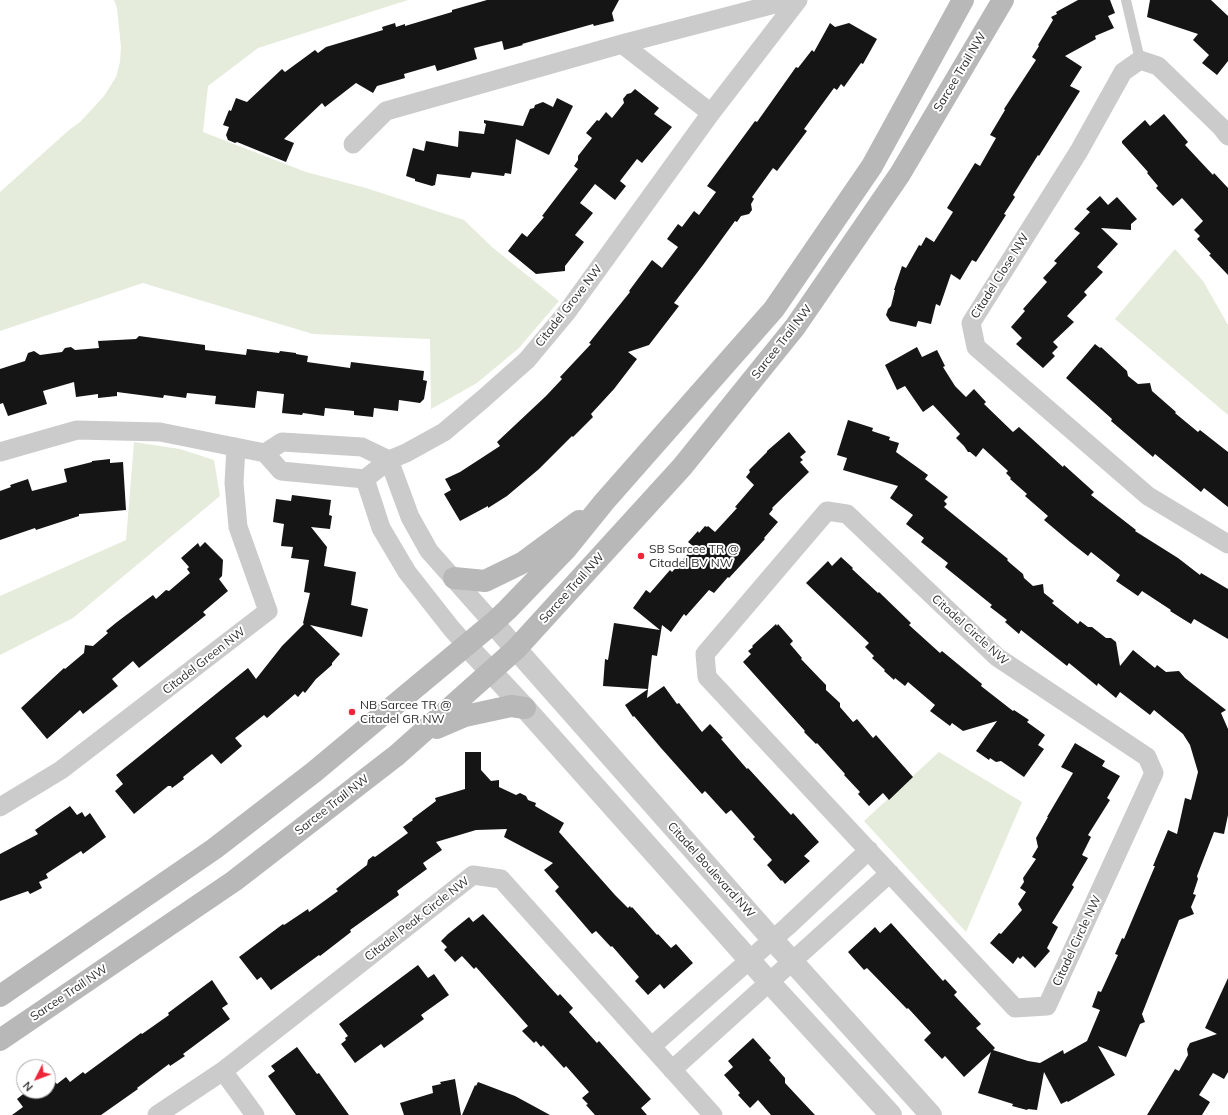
<!DOCTYPE html>
<style>
body{margin:0}
#map{position:relative;width:1228px;height:1115px;overflow:hidden;background:#fff;font-family:Mulish,sans-serif}
canvas{display:block}
.north{position:absolute;left:16px;top:1059px;width:40px;height:40px;box-sizing:border-box;background:#fff;border:1px solid #ababab;border-radius:50%;rotate:228deg;font-size:11px;font-weight:700;line-height:16px;text-align:center;color:#2e2e2e}
.north::after{content:'';display:block;margin:auto;width:14px;height:18px;background:#ef2639;clip-path:polygon(50% 0,100% 100%,50% 72%,0 100%)}
</style>
<div id="map">
<canvas width="1228" height="1115"></canvas>
<div class="north">N</div>
</div>
<script>
const g = document.querySelector('canvas').getContext('2d');
g.lineJoin = 'round';
function fill(path, color) { g.fillStyle = color; g.fill(path, 'evenodd'); }
const poly = rows => new Path2D(rows.map(r => 'M' + r).join(''));
function trace(path, color, width, dash) { g.strokeStyle = color; g.lineWidth = width; g.lineCap = dash ? 'butt' : 'round'; g.setLineDash(dash || []); g.stroke(path); }
function drawText(font, color, halo, rows, align = 'center') {
  g.font = font + ' Mulish,sans-serif'; g.lineWidth = 4; g.setLineDash([]); g.textBaseline = 'middle'; g.strokeStyle = halo; g.fillStyle = color; for (const [text, x, y, turn = 0] of rows) {
    g.save(); g.translate(x, y); g.rotate((+turn || 0) * Math.PI / 180); g.textAlign = isNaN(turn) ? turn : align; if (halo) g.strokeText(text, 0, 0); g.fillText(text, 0, 0); g.restore();
  }
}
const green = poly([
 [114,0,408,0,258,48,208,86,203,132,306,172,366,188,464,220,492,247,559,301,519,348,477,383,431,409,430,339,313,334,143,283,0,331,0,192,69,130,80,122,104,96,116,77,120,62,121,47,117,8],
 [1175,249,1203,281,1228,325,1228,415,1115,319],
 [134,442,180,449,214,460,220,496,73,618,0,655,0,596,126,540],
 [939,752,1022,802,966,932,864,821]
]);
const building = poly([
 [487,0,619,0,612,13,614,21,594,26,593,24,522,44,523,45,504,50,502,41,474,48,477,59,437,71,435,65,404,74,405,78,377,86,373,93,356,83,325,107,322,103,284,139,294,143,286,162,237,142,235,143,228,140,226,135,229,127,223,125,229,110,231,111,236,98,247,102,282,69,285,72,315,50,318,53,326,47,383,30,382,27,395,23,396,27,405,24,405,26,452,12,452,10],
 [1078,0,1110,0,1115,13,1108,16,1114,28,1095,36,1096,39,1065,56,1082,67,1070,86,1080,91,1039,156,1038,155,1013,195,1015,197,1004,214,1006,215,976,262,972,260,960,280,951,274,940,306,936,304,931,324,918,321,916,327,890,321,886,315,888,309,891,306,895,290,894,290,902,266,906,268,919,245,921,246,926,237,934,242,953,212,947,208,975,163,980,166,996,138,990,135,1005,110,1004,109,1036,60,1032,57,1039,46,1038,45,1053,20,1051,17,1057,14,1056,12],
 [1150,0,1211,0,1228,16,1228,61,1217,75,1202,63,1209,55,1193,40,1198,34,1147,17],
 [830,23,835,27,849,23,877,39,863,64,861,63,844,87,841,84,837,90,834,88,804,129,807,131,777,171,773,168,752,197,754,199,751,204,752,210,749,214,741,216,737,222,735,221,703,265,674,303,679,306,649,345,628,352,637,359,614,389,591,414,593,417,573,437,572,436,539,469,507,496,488,508,488,506,460,521,444,494,451,490,445,479,460,472,500,446,497,442,546,396,562,379,560,377,591,344,589,343,630,292,629,291,652,260,662,268,678,247,667,239,678,224,682,227,694,211,699,215,716,192,707,186,755,121,757,122,796,67,798,68,812,50,814,52],
 [635,89,659,108,654,114,672,127,642,163,637,159,620,181,626,186,615,200,595,184,580,203,593,213,575,235,584,242,565,266,565,271,536,274,508,251,522,233,527,237,544,217,542,216,578,169,574,166,578,160,578,156,592,138,586,133,597,120,599,121,606,112,612,118,624,103,623,99,627,94,631,93],
 [557,98,573,106,549,155,516,139,511,174,505,173,504,176,472,172,470,178,437,174,435,185,432,186,415,181,415,179,406,176,413,148,424,151,426,141,458,147,459,131,484,134,486,124,484,123,484,120,523,126,530,109,534,108,535,105,543,102,553,107],
 [1164,114,1188,142,1185,145,1213,175,1214,173,1228,188,1228,275,1209,255,1211,254,1197,239,1200,236,1194,230,1203,221,1182,198,1173,206,1156,188,1158,186,1147,173,1148,172,1122,143,1122,141,1145,120,1150,126],
 [1100,196,1108,205,1117,197,1137,219,1131,224,1131,230,1101,228,1118,244,1097,267,1103,272,1084,292,1087,295,1067,316,1074,322,1053,342,1058,347,1052,353,1055,356,1043,368,1016,344,1022,338,1011,327,1025,311,1023,309,1047,282,1043,278,1057,263,1054,261,1080,233,1074,229,1090,212,1086,209],
 [139,336,205,345,205,350,246,355,247,349,279,353,280,351,296,353,296,354,308,356,307,362,350,368,351,362,424,371,423,380,427,381,424,399,420,403,399,400,398,411,374,408,373,417,354,415,354,411,325,408,324,416,303,413,302,415,282,413,284,394,257,391,255,408,215,404,216,396,187,393,186,398,164,395,163,398,117,392,117,396,98,398,98,394,76,397,74,382,43,391,47,404,8,416,3,403,0,404,0,369,25,361,28,353,34,351,40,355,62,352,65,348,71,347,75,350,99,348,98,341,136,339],
 [1095,344,1100,348,1101,347,1127,371,1128,376,1138,384,1150,383,1152,391,1176,412,1175,413,1198,432,1200,430,1228,452,1228,507,1204,488,1201,492,1155,454,1153,457,1111,421,1112,419,1066,378],
 [917,347,922,357,937,350,945,366,943,367,955,386,966,397,974,389,986,402,984,404,1013,432,1019,427,1063,467,1064,465,1094,492,1091,495,1136,530,1135,531,1178,558,1200,575,1201,573,1228,589,1228,639,1194,619,1191,624,1170,611,1171,610,1142,591,1138,596,1116,581,1120,575,1091,552,1088,556,1070,542,1044,520,1048,516,1025,496,1027,494,1010,479,1011,478,1006,473,1008,471,983,448,976,457,970,452,968,452,964,446,956,438,960,434,933,405,923,412,905,386,897,390,885,365],
 [848,420,873,428,872,431,890,437,889,440,899,443,896,452,928,475,925,479,948,497,944,501,947,504,944,507,1008,559,1007,560,1010,563,1023,574,1024,578,1033,586,1043,584,1044,593,1054,601,1052,603,1078,624,1080,621,1088,627,1092,627,1106,638,1111,638,1116,642,1120,666,1133,650,1155,668,1157,665,1166,672,1179,671,1185,678,1226,710,1221,713,1228,729,1228,815,1224,834,1214,832,1197,876,1198,879,1193,894,1196,895,1191,907,1194,914,1179,920,1142,1014,1145,1022,1140,1024,1126,1057,1098,1046,1115,1075,1068,1102,1067,1101,1061,1104,1044,1072,1037,1110,1028,1109,1027,1110,1012,1106,1013,1104,978,1093,991,1052,964,1077,945,1056,942,1059,924,1040,931,1033,908,1008,907,1009,867,968,864,970,848,952,875,927,880,933,891,923,943,981,945,979,957,992,954,995,981,1024,976,1028,995,1048,993,1050,1028,1061,1040,1063,1063,1050,1064,1054,1087,1041,1100,1010,1092,1007,1098,991,1101,992,1118,955,1115,954,1122,938,1124,939,1155,866,1153,866,1168,830,1177,834,1185,798,1191,800,1198,772,1190,745,1183,734,1154,710,1150,715,1120,692,1116,698,1098,683,1097,686,1069,663,1067,666,1021,630,1019,634,1005,622,1007,620,990,607,992,605,945,567,948,563,921,542,924,538,906,524,913,515,890,498,898,486,843,470,847,458,837,455],
 [789,432,806,452,800,457,803,460,800,462,809,472,772,508,773,509,769,514,778,522,764,538,765,539,729,578,728,577,714,593,709,590,686,616,684,614,671,632,662,625,657,656,652,655,647,698,664,686,677,704,679,703,702,732,710,724,723,738,721,739,747,769,748,768,791,815,793,813,819,842,804,856,810,861,785,884,782,880,781,881,767,865,772,860,753,839,755,837,731,810,726,814,705,791,702,794,661,748,634,716,633,717,625,705,648,689,603,686,605,659,608,660,614,623,660,630,633,608,646,590,650,593,670,570,672,572,694,547,688,542,698,531,699,533,705,526,707,527,708,526,715,532,737,508,735,507,754,485,746,477,750,472,749,470,767,452,767,451],
 [110,459,110,463,123,462,126,510,79,514,79,516,36,530,35,528,0,540,0,491,11,487,10,485,28,479,32,491,67,482,64,469,92,462,92,461],
 [292,495,331,500,329,515,332,516,330,529,311,527,327,547,324,566,356,572,351,605,368,609,362,637,310,625,340,654,332,663,332,665,316,679,305,693,303,691,298,697,295,694,267,718,264,715,235,738,242,746,221,764,212,754,183,777,184,779,172,788,171,786,168,786,134,814,115,791,123,784,116,775,248,668,256,679,282,646,304,624,303,623,310,593,304,592,309,560,291,558,293,547,281,546,284,524,273,522,276,499,291,501],
 [205,542,223,560,222,576,219,579,228,591,203,612,206,615,139,668,133,661,112,679,118,686,83,714,80,710,47,739,21,708,64,668,65,669,84,653,85,645,93,646,108,633,106,631,117,622,153,595,156,599,166,590,169,591,190,573,187,569,189,567,181,558,198,543,200,547],
 [841,557,853,568,852,569,878,593,879,592,911,623,909,625,940,653,942,651,982,684,981,686,1013,711,1014,710,1029,720,1027,722,1045,735,1038,745,1044,749,1024,777,1001,761,996,762,990,758,989,760,976,751,997,721,963,731,952,723,950,726,930,711,935,705,908,682,905,686,895,678,894,680,884,671,885,670,872,658,874,656,865,647,869,643,806,583,828,561,832,566],
 [776,624,777,626,778,624,793,641,790,644,802,658,801,659,826,685,826,690,840,703,840,707,853,722,857,719,873,738,876,735,913,777,889,800,883,793,869,806,858,794,860,792,844,775,845,774,817,743,816,744,804,732,805,731,743,662,751,654,748,651,753,647,752,646],
 [1075,743,1105,761,1102,766,1120,776,1107,798,1110,800,1088,835,1091,837,1082,855,1088,858,1072,885,1074,887,1052,923,1058,927,1047,948,1050,951,1035,968,1023,956,1020,959,1018,957,1013,964,990,943,999,933,1001,934,1022,910,1018,904,1026,892,1020,888,1024,882,1023,878,1036,859,1032,857,1038,847,1036,838,1048,817,1047,817,1073,773,1061,767],
 [465,752,481,752,481,770,491,781,499,780,499,787,516,795,520,793,526,796,528,800,536,803,535,806,564,823,559,832,615,895,628,908,630,906,631,908,632,907,650,927,657,935,658,934,671,948,676,944,693,963,664,989,660,984,648,995,635,981,639,977,612,946,611,947,596,931,592,934,555,891,559,887,544,870,553,863,504,837,507,829,476,830,436,842,442,850,423,863,427,869,397,891,399,895,350,930,351,932,320,956,319,955,271,990,261,977,257,980,239,957,283,924,284,925,308,909,309,912,338,891,336,889,367,865,368,860,373,856,375,857,408,833,403,827,413,820,412,819,436,801,435,798,465,789],
 [70,806,77,815,82,812,85,817,90,813,106,837,83,854,81,851,46,874,48,878,39,882,42,888,30,894,28,891,0,901,0,854,38,834,35,830],
 [483,914,558,996,560,994,573,1008,569,1012,597,1043,599,1041,651,1099,641,1108,647,1115,595,1115,586,1105,588,1104,582,1098,589,1092,566,1066,564,1068,543,1045,541,1047,536,1041,534,1043,522,1031,528,1026,476,967,474,969,462,956,455,962,444,950,447,947,441,941,448,934,469,917,473,922],
 [418,965,428,978,434,974,449,995,421,1015,424,1019,384,1048,381,1044,355,1063,341,1044,346,1040,345,1038,348,1036,339,1024],
 [1228,978,1228,1072,1224,1079,1213,1073,1199,1095,1210,1102,1202,1115,1147,1115,1175,1069,1179,1071,1188,1055,1187,1049,1190,1043,1217,1034,1205,1028],
 [212,980,228,1004,222,1008,230,1019,183,1054,185,1056,170,1066,169,1064,137,1088,138,1089,101,1115,12,1115,23,1107,17,1099,27,1091,48,1091,48,1088,55,1082,57,1084,66,1077,70,1082,83,1072,85,1074,141,1033,142,1034,169,1015,168,1013],
 [753,1038,771,1058,769,1060,785,1078,785,1083,815,1115,771,1115,758,1100,750,1108,738,1095,740,1093,724,1075,733,1067,728,1061],
 [297,1047,317,1074,319,1073,349,1115,296,1115,268,1076,275,1071,271,1066],
 [455,1079,461,1115,404,1115,400,1103,433,1093,432,1086,441,1084,440,1082],
 [478,1082,515,1096,550,1115,462,1115,475,1085,476,1086]
]);
const service = poly([
 [1126,0,1140,60]
]);
const minor = poly([
 [622,44,711,113],
 [1228,136,1221,127,1158,66,1140,60,1123,72,1079,151,971,323,976,347,1148,496,1228,544],
 [353,144,386,111,622,44,790,0],
 [0,452,77,430,160,432,265,453,281,471,365,479,389,460,406,453,444,432,483,399,527,360,567,312,711,113,798,0],
 [265,453,282,442,362,447,389,460,410,517,429,551,493,623],
 [365,479,381,528,407,572,451,628,466,645],
 [827,511,847,514,997,657,1147,757,1154,773,1047,1006,1015,1008,707,677,705,654,827,511],
 [0,807,61,770,268,611,238,527,234,483,236,447],
 [652,1046,788,926,869,850],
 [672,1070,890,873],
 [223,1071,255,1115],
 [157,1115,223,1071,473,875,501,879,713,1115]
]);
const tertiary = poly([
 [493,623,772,939,931,1115],
 [466,645,525,708,769,982,891,1115]
]);
const secondary = poly([
 [454,578,485,581,522,563,579,521],
 [437,728,465,716,511,706,525,708],
 [0,996,214,849,314,772,493,623,507,610,566,549,604,502,774,309,872,166,963,0],
 [0,1040,234,881,397,755,516,649,682,467,795,327,900,174,1003,0]
]);
const markers = [
 [641,556,4,"#ef2639"],
 [352,712,4,"#ef2639"]
];
const streetNames = [
 ["Sarcee Trail NW",960,72,-59],
 ["Citadel Close NW",1000,276,-58],
 ["Citadel Grove NW",569,306,-52],
 ["Sarcee Trail NW",782,342,-52],
 ["Sarcee Trail NW",572,588,-48],
 ["Citadel Circle NW",970,630,42],
 ["Citadel Green NW",204,661,-38],
 ["Sarcee Trail NW",332,805,-38],
 ["Citadel Boulevard NW",711,870,48],
 ["Citadel Peak Circle NW",417,919,-38],
 ["Citadel Circle NW",1077,941,-65],
 ["Sarcee Trail NW",69,993,-34]
];
const poiNames = [
 ["SB Sarcee TR @",649,549],
 ["Citadel BV NW",649,563],
 ["NB Sarcee TR @",360,705],
 ["Citadel GR NW",360,719]
];
fill(green, '#e5ecdb');
fill(building, '#151515');
trace(service, '#cbcbcb', 10);
trace(minor, '#cbcbcb', 19);
trace(tertiary, '#cbcbcb', 22);
trace(secondary, '#b8b8b8', 22);
for (const [x, y, r, color] of markers) { const dot = new Path2D(); dot.arc(x, y, r, 0, 2 * Math.PI); g.fillStyle = color; g.fill(dot); trace(dot, '#fff', 1.5); }
drawText('12px', '#2e2e2e', '#fff', streetNames);
drawText('12px', '#2e2e2e', '#fff', poiNames, 'left');
</script>
